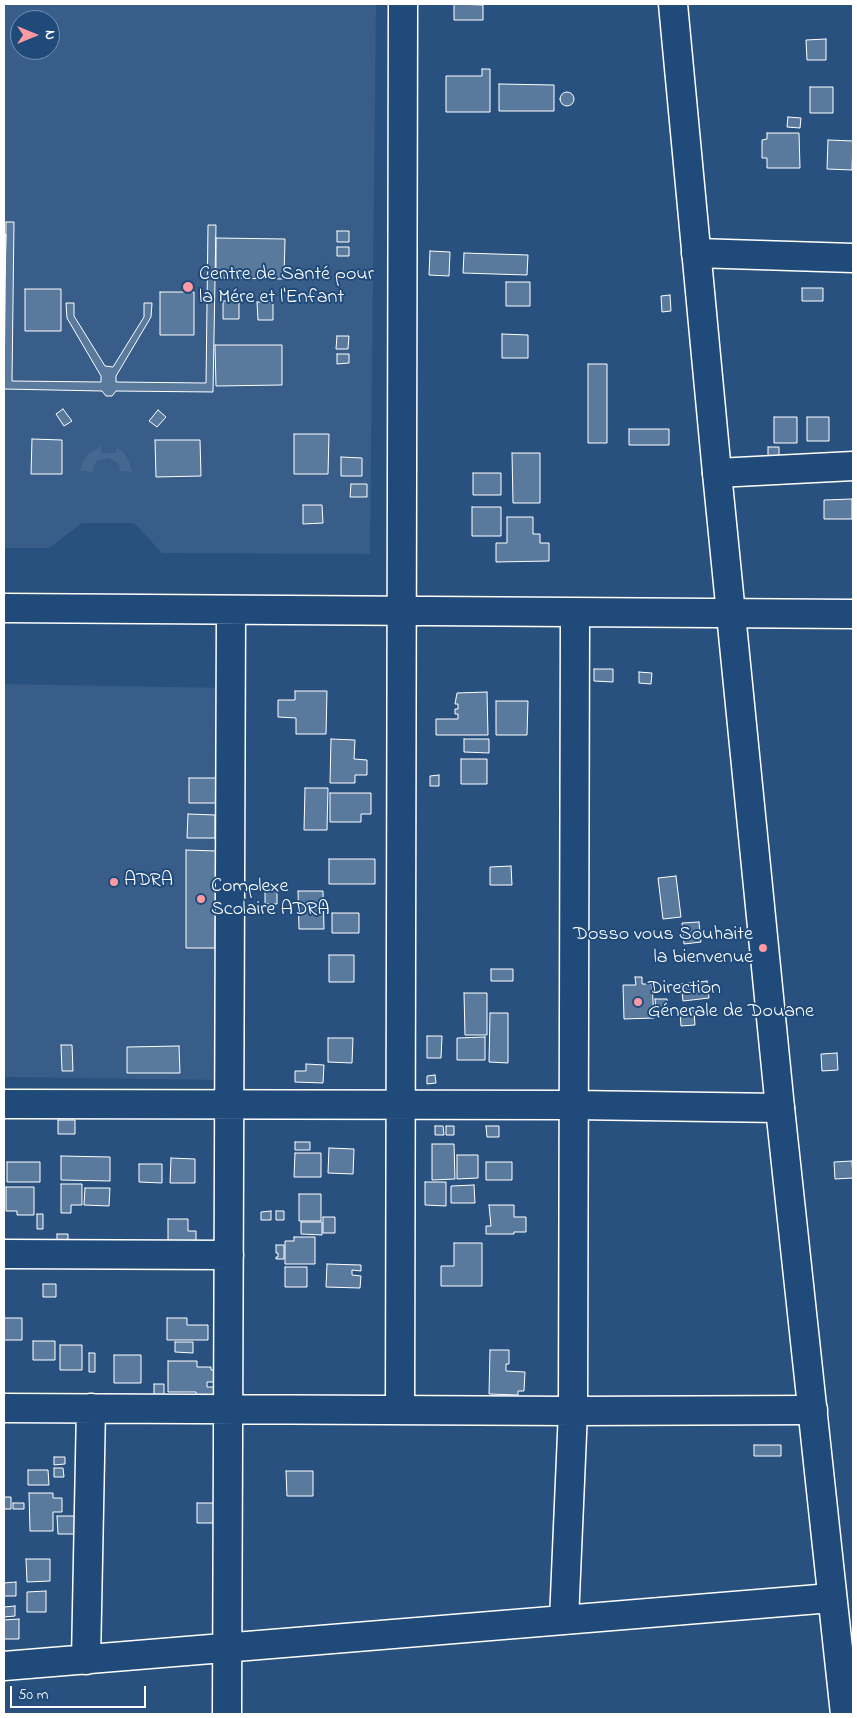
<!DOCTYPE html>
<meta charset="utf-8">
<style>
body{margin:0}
#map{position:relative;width:857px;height:1718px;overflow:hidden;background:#28517f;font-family:"Indie Flower",sans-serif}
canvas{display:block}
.frame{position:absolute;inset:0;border:5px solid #fff;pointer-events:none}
.north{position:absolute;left:10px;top:10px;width:50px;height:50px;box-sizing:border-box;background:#1f4a7a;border:1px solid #7992af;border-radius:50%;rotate:90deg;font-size:14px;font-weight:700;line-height:20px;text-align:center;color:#fff}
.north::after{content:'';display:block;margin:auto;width:18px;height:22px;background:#ff9aa2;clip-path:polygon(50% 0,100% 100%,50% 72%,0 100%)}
.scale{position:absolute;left:10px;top:1686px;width:136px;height:22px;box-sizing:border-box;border:2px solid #fff;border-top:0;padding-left:6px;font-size:15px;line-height:18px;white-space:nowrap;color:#fff;-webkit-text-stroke:4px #1f4a7a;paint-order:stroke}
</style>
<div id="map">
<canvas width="857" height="1718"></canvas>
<div class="frame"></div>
<div class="north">N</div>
<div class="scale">50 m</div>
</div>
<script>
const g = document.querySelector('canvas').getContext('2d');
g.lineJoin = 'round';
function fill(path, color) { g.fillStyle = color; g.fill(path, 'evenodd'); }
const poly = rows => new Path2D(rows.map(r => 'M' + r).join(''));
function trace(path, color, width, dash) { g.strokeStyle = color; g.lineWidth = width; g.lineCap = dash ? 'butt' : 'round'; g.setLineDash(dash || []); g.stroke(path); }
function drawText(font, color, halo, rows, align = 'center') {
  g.font = font + ' "Indie Flower",sans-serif'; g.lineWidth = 4; g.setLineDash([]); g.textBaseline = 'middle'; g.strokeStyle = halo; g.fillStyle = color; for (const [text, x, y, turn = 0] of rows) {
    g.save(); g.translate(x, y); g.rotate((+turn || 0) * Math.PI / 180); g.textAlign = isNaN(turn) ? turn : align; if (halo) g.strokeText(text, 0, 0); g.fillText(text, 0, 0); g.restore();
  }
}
const built = poly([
 [4,4,376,5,370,554,162,553,134,523,82,523,49,548,4,548],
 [20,20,50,20,50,50,20,50],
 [4,684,228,688,222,1080,4,1077]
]);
const green = poly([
 [101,446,101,453,116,453,116,447,124,453,130,464,132,472,120,471,119,464,109,458,98,460,94,465,93,472,80,471,82,464,88,454]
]);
const building = poly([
 [454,4,483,5,483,20,454,20,454,4],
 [826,39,826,60,807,60,806,40,826,39],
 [482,69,490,69,490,112,446,112,446,76,482,76,482,69],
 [499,84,554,85,554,111,499,111,499,84],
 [810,87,833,87,833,113,810,113,810,87],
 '560 99a7 7 0 1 1 14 0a7 7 0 1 1-14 0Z',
 [788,117,801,118,800,128,787,127,788,117],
 [767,133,799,133,800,168,767,168,767,158,762,158,762,140,767,139,767,133],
 [828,140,853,141,852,170,827,169,828,140],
 [6,222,14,222,12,381,101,382,101,376,67,318,66,303,74,303,74,316,105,366,113,367,144,317,144,303,152,303,151,317,116,376,116,382,206,383,208,225,216,225,213,392,116,391,112,396,106,396,102,391,4,389,6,222],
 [337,231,349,231,349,242,337,242,337,231],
 [4,234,6,234,5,274,4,274,4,234],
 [216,238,285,239,284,279,216,278,216,238],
 [337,247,349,247,349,256,337,256,337,247],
 [430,251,450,252,449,276,429,275,430,251],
 [464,253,528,255,527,275,463,273,464,253],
 [506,282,530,282,530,306,506,306,506,282],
 [802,288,823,288,823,301,802,301,802,288],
 [25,289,61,289,61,331,25,331,25,289],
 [160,292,194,292,194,335,160,335,160,292],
 [670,295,671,311,662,312,661,296,670,295],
 [223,301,239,301,239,319,223,319,223,301],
 [257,302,273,302,273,320,258,320,257,302],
 [502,334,528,335,528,358,502,358,502,334],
 [337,336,349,336,348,349,336,349,337,336],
 [215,345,282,345,282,385,216,386,215,345],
 [337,354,349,354,349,363,337,364,337,354],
 [588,364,607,364,607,443,588,443,588,364],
 [63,409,72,421,64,426,56,414,63,409],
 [158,410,166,417,157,427,149,421,158,410],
 [774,417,797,417,797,443,774,443,774,417],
 [807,417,829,417,829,441,807,441,807,417],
 [629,429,669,429,669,445,629,445,629,429],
 [294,434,329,434,328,474,294,474,294,434],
 [32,439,62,440,62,474,31,474,32,439],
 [155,440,200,440,201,476,156,477,155,440],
 [768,447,779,447,779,459,768,459,768,447],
 [512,453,540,453,540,503,513,503,512,453],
 [341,457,362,458,362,476,341,476,341,457],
 [473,473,501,473,501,495,473,495,473,473],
 [351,484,367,484,367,497,350,497,351,484],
 [852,499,852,519,824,519,824,500,852,499],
 [303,505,322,505,323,523,303,524,303,505],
 [472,507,501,507,501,536,472,536,472,507],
 [507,517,533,517,533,534,540,534,540,543,549,543,549,561,496,562,496,543,507,543,507,517],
 [594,669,613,669,613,682,594,681,594,669],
 [639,672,652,673,651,684,639,683,639,672],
 [295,691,327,691,326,734,296,734,296,718,278,717,278,700,295,700,295,691],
 [487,692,488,735,436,735,436,719,458,719,458,714,455,714,455,709,458,709,458,704,455,704,457,693,487,692],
 [496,701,528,701,527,735,496,735,496,701],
 [331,739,355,740,354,759,367,760,367,775,355,775,355,783,330,783,331,739],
 [464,739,489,739,489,753,464,752,464,739],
 [461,759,487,759,487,784,461,784,461,759],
 [439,775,439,786,430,786,430,776,439,775],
 [189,778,216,778,216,803,189,803,189,778],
 [305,788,328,788,327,830,304,830,305,788],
 [330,793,371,793,371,814,361,814,361,822,330,822,330,793],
 [188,814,215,815,215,838,187,838,188,814],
 [186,850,216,851,215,948,186,948,186,850],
 [329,859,375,859,375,884,329,884,329,859],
 [511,866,512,885,490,885,490,867,511,866],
 [676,876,681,917,663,919,658,878,676,876],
 [265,885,277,886,277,904,265,904,265,885],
 [298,891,323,891,324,929,299,929,298,891],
 [332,913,359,913,359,933,332,933,332,913],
 [699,922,701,942,684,944,682,923,699,922],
 [329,955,354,955,354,982,329,982,329,955],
 [491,969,513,969,513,981,491,981,491,969],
 [635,977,642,977,642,984,652,984,654,1018,624,1019,623,985,636,985,635,977],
 [707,981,709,998,683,1001,681,984,707,981],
 [464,993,487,993,487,1035,465,1035,464,993],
 [655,999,667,999,668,1010,656,1010,655,999],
 [694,1010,695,1025,681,1026,680,1012,694,1010],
 [490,1013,508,1013,508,1063,489,1062,490,1013],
 [427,1036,442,1036,441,1058,427,1058,427,1036],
 [485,1037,485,1060,457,1060,457,1038,485,1037],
 [328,1038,353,1038,352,1063,328,1062,328,1038],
 [61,1045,72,1045,73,1071,62,1071,61,1045],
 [179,1046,180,1073,127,1073,127,1047,179,1046],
 [837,1053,838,1070,822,1071,821,1054,837,1053],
 [306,1064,324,1065,323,1083,295,1082,295,1071,306,1071,306,1064],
 [435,1075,436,1083,427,1084,427,1076,435,1075],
 [58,1120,75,1120,75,1134,58,1134,58,1120],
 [435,1126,443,1126,444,1135,435,1135,435,1126],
 [446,1126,454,1126,454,1135,446,1135,446,1126],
 [486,1126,499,1126,499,1137,487,1137,486,1126],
 [295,1142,310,1142,310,1150,295,1150,295,1142],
 [432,1144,454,1144,455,1179,432,1180,432,1144],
 [329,1148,354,1149,353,1174,328,1173,329,1148],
 [295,1153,321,1153,321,1177,294,1177,295,1153],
 [457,1155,478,1155,478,1178,457,1179,457,1155],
 [61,1156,110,1157,110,1181,61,1180,61,1156],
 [171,1158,195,1159,195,1183,170,1183,171,1158],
 [852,1161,853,1178,835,1179,834,1162,852,1161],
 [7,1162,40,1162,40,1182,7,1182,7,1162],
 [486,1162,512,1162,512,1180,486,1180,486,1162],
 [139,1164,162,1164,162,1183,139,1182,139,1164],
 [425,1182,446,1182,446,1206,425,1205,425,1182],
 [61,1184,82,1184,82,1205,71,1205,71,1213,61,1213,61,1184],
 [474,1185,475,1203,451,1203,451,1186,474,1185],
 [6,1187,34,1187,34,1215,17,1215,17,1211,6,1211,6,1187],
 [85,1188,110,1188,109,1206,84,1205,85,1188],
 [299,1194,321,1194,321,1221,299,1221,299,1194],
 [489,1205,514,1205,514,1217,526,1217,526,1232,514,1232,514,1234,486,1234,486,1226,491,1226,489,1205],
 [271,1211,271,1220,261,1220,261,1212,271,1211],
 [276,1211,284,1211,284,1220,276,1220,276,1211],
 [37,1214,43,1214,43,1229,37,1229,37,1214],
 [323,1217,335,1217,335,1233,323,1233,323,1217],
 [168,1219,188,1219,188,1231,196,1231,196,1244,168,1244,168,1219],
 [301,1222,322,1222,322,1235,301,1234,301,1222],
 [57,1234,68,1234,68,1244,57,1244,57,1234],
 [294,1237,315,1237,315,1264,285,1264,285,1241,294,1241,294,1237],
 [454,1243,482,1243,482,1286,441,1286,441,1266,454,1266,454,1243],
 [276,1245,284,1245,284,1259,276,1259,276,1257,278,1257,278,1253,276,1253,276,1245],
 [327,1264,361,1265,361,1271,352,1270,352,1275,361,1276,360,1288,326,1287,327,1264],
 [285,1267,307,1267,307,1287,285,1287,285,1267],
 [43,1284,56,1284,56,1297,43,1297,43,1284],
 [4,1318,22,1318,22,1340,4,1340,4,1318],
 [167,1318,187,1318,187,1325,208,1325,208,1340,167,1340,167,1318],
 [33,1341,55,1341,55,1360,33,1360,33,1341],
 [175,1342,193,1342,193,1353,175,1352,175,1342],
 [60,1345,82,1345,82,1370,60,1370,60,1345],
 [490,1350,509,1350,509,1364,506,1364,506,1371,525,1372,524,1391,518,1391,518,1395,489,1394,490,1350],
 [89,1353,95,1353,95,1372,89,1372,89,1353],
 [114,1355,141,1355,141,1383,114,1383,114,1355],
 [168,1361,197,1361,197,1367,211,1367,211,1370,216,1370,216,1382,207,1382,207,1387,218,1387,218,1397,196,1397,196,1392,168,1392,168,1361],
 [154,1384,164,1384,164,1396,154,1396,154,1384],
 [754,1445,781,1445,781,1456,754,1456,754,1445],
 [54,1457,65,1457,65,1464,54,1465,54,1457],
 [54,1468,63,1468,64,1477,54,1477,54,1468],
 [28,1470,48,1470,49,1485,28,1485,28,1470],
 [286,1471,313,1471,313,1496,287,1496,286,1471],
 [29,1493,53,1493,53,1498,62,1498,62,1512,53,1512,53,1531,30,1531,29,1493],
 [4,1497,11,1497,11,1509,4,1509,4,1497],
 [13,1503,24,1503,24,1509,13,1509,13,1503],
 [197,1503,218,1503,218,1523,197,1523,197,1503],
 [57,1516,78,1516,78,1534,58,1534,57,1516],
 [26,1559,50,1559,50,1581,27,1582,26,1559],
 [16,1582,16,1596,4,1596,4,1583,16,1582],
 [46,1591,46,1612,27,1612,27,1592,46,1591],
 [15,1606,15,1616,4,1617,4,1607,15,1606],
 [19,1619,19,1639,4,1639,4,1620,19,1619]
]);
const minor = poly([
 [696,253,853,258],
 [717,473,853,466],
 [4,608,853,614],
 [4,1104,574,1105,780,1108],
 [4,1254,229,1255],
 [4,1408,573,1411,813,1410],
 [400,1410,403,4],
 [564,1620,573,1411,575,613],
 [86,1660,91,1408],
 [4,1666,831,1598],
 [227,1714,231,610]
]);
const highway = poly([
 [673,4,717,473,780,1108,845,1714]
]);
const markers = [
 [188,287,6,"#ff9aa2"],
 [114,882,5,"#ff9aa2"],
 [201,899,5,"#ff9aa2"],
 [763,948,5,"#ff9aa2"],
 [638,1002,5,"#ff9aa2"]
];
const poiNames = [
 ["Centre de Santé pour",199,276],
 ["la Mére et l'Enfant",199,299],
 ["ADRA",124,882],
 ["Complexe",211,888],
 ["Scolaire ADRA",211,911],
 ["Dosso vous Souhaite",753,936,"right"],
 ["la bienvenue",753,959,"right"],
 ["Direction",648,990],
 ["Génerale de Douane",648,1013]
];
fill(built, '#375d88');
fill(green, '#446890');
fill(building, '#5a7a9d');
trace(building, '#fff', 1);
trace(minor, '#fff', 31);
trace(highway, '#fff', 31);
trace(minor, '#1f4a7a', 28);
trace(highway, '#1f4a7a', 28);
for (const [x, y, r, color] of markers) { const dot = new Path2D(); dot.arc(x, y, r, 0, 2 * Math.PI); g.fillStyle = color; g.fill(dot); trace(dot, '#1f4a7a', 2); }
drawText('20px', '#fff', '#1f4a7a', poiNames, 'left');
</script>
